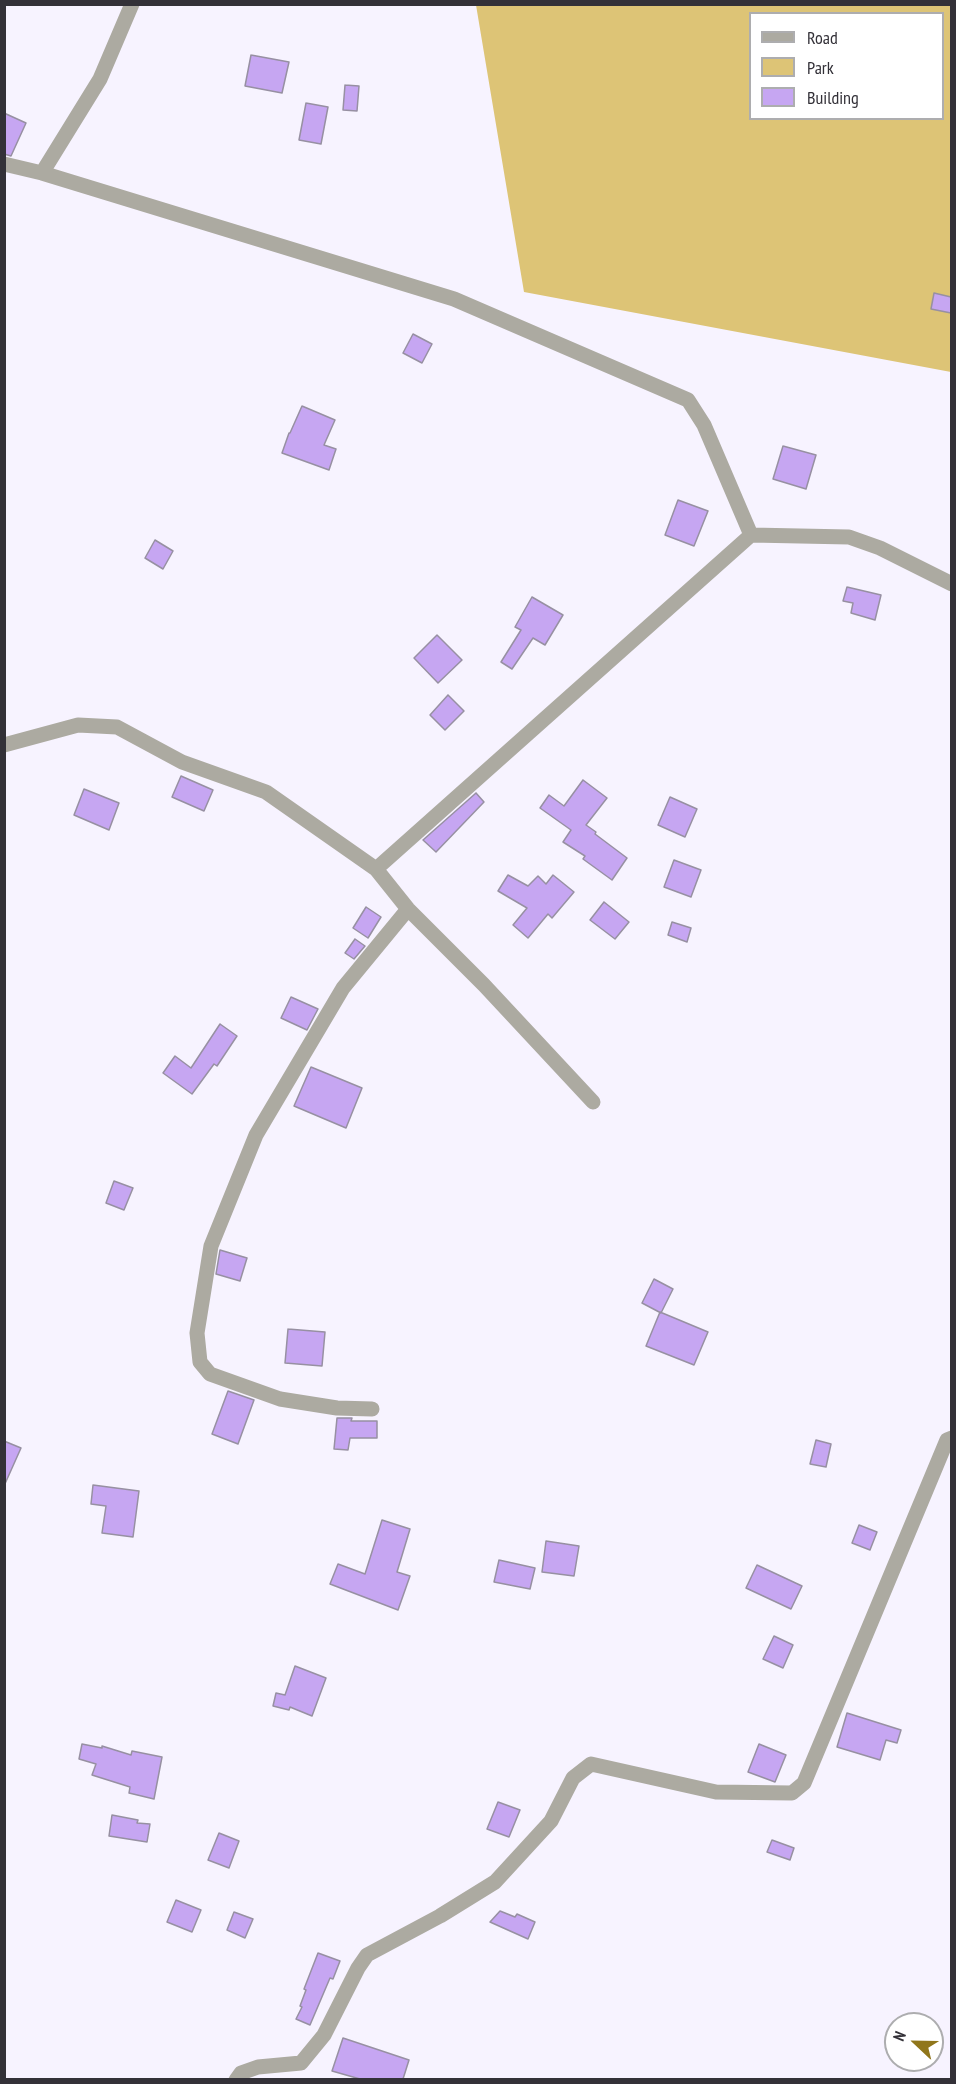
<!DOCTYPE html>
<style>
body{margin:0}
#map{position:relative;width:956px;height:2084px;overflow:hidden;background:#f7f3ff;font-family:"PT Sans Narrow",sans-serif}
canvas{display:block}
.frame{position:absolute;inset:0;border:6px solid #333138;pointer-events:none}
.legend{position:absolute;left:749px;top:12px;width:195px;height:108px;box-sizing:border-box;background:#fff;border:2px solid #adadaf;margin:0;padding:8px 10px;list-style:none;font-size:18px;color:#333138}
.legend li{display:flex;align-items:center;gap:12px;height:30px}
.legend b{width:30px;border:2px solid #adadaf}
.north{position:absolute;left:884px;top:2012px;width:60px;height:60px;box-sizing:border-box;background:#fff;border:2px solid #adadaf;border-radius:50%;rotate:292deg;font-size:16px;font-weight:700;line-height:24px;text-align:center;color:#333138}
.north::after{content:'';display:block;margin:auto;width:21px;height:27px;background:#90761b;clip-path:polygon(50% 0,100% 100%,50% 72%,0 100%)}
</style>
<div id="map">
<canvas width="956" height="2084"></canvas>
<div class="frame"></div>
<ul class="legend">
<li><b style="height:8px;background:#acaaa1"></b>Road</li>
<li><b style="height:16px;background:#ddc476"></b>Park</li>
<li><b style="height:16px;background:#c6a6f2"></b>Building</li>
</ul>
<div class="north">N</div>
</div>
<script>
const g = document.querySelector('canvas').getContext('2d');
g.lineJoin = 'round';
function fill(path, color) { g.fillStyle = color; g.fill(path, 'evenodd'); }
const poly = rows => new Path2D(rows.map(r => 'M' + r).join(''));
function trace(path, color, width, dash) { g.strokeStyle = color; g.lineWidth = width; g.lineCap = dash ? 'butt' : 'round'; g.setLineDash(dash || []); g.stroke(path); }
const green = poly([
 [476,5,951,5,951,372,524,292],
 [750,14,942,14,942,118,750,118]
]);
const building = poly([
 [251,55,289,62,282,93,245,86,251,55],
 [345,85,359,86,357,111,343,110,345,85],
 [306,103,328,107,321,144,299,140,306,103],
 [4,113,26,123,11,156,4,154,4,113],
 [934,293,951,297,951,313,931,309,934,293],
 [413,334,432,344,422,363,403,353,413,334],
 [302,406,335,420,324,445,336,449,329,470,282,453,289,433,290,433,302,406],
 [783,446,816,455,806,489,773,479,783,446],
 [678,500,708,511,694,546,665,535,678,500],
 [155,540,173,551,163,569,145,558,155,540],
 [847,587,881,595,875,620,851,613,853,603,843,601,847,587],
 [532,597,563,615,545,645,533,638,512,669,501,662,521,630,515,627,532,597],
 [437,635,462,660,438,683,414,658,437,635],
 [448,695,464,711,445,730,430,715,448,695],
 [181,776,213,790,204,811,172,797,181,776],
 [583,780,607,798,586,825,596,832,595,834,627,858,612,880,583,859,585,856,563,842,571,830,540,808,549,795,564,806,583,780],
 [84,789,119,803,109,830,74,815,84,789],
 [476,793,484,802,436,852,423,840,476,793],
 [670,797,697,809,685,837,658,825,670,797],
 [674,860,701,870,691,897,664,887,674,860],
 [508,875,528,886,538,876,546,884,553,875,574,892,552,918,548,914,528,938,513,925,527,908,498,891,508,875],
 [604,902,629,922,615,939,590,920,604,902],
 [366,907,381,917,368,938,353,928,366,907],
 [672,922,691,928,687,942,668,935,672,922],
 [355,939,365,946,354,959,345,953,355,939],
 [291,997,318,1009,307,1030,281,1018,291,997],
 [220,1024,237,1036,217,1066,214,1064,192,1094,163,1073,175,1056,191,1068,220,1024],
 [311,1067,362,1088,346,1128,294,1106,311,1067],
 [114,1181,133,1188,124,1210,106,1203,114,1181],
 [220,1250,247,1258,240,1281,216,1274,220,1250],
 [654,1279,673,1289,661,1313,642,1303,654,1279],
 [660,1312,708,1332,694,1365,646,1346,660,1312],
 [288,1329,325,1332,322,1366,285,1363,288,1329],
 [228,1391,254,1400,238,1444,212,1434,228,1391],
 [337,1418,352,1418,351,1421,377,1421,377,1438,350,1438,348,1450,334,1449,337,1418],
 [816,1440,831,1444,826,1467,810,1464,816,1440],
 [4,1441,21,1448,4,1486,4,1441],
 [93,1485,139,1491,133,1537,102,1533,106,1506,91,1504,93,1485],
 [382,1520,410,1529,397,1572,410,1576,398,1610,330,1584,338,1564,365,1574,382,1520],
 [859,1525,877,1532,870,1550,852,1543,859,1525],
 [546,1541,579,1546,574,1576,542,1572,546,1541],
 [499,1560,535,1568,530,1589,494,1582,499,1560],
 [757,1565,802,1586,791,1609,746,1588,757,1565],
 [774,1636,793,1645,783,1668,763,1659,774,1636],
 [295,1666,326,1678,312,1716,290,1707,289,1710,273,1706,276,1693,285,1695,295,1666],
 [847,1713,901,1730,897,1743,886,1740,880,1760,837,1747,847,1713],
 [82,1744,102,1748,102,1746,131,1755,132,1751,162,1757,154,1799,129,1793,130,1787,92,1775,96,1764,79,1759,82,1744],
 [759,1744,786,1755,775,1782,748,1772,759,1744],
 [498,1802,520,1810,509,1837,487,1829,498,1802],
 [112,1815,138,1820,137,1823,150,1824,147,1842,109,1836,112,1815],
 [219,1833,239,1841,229,1868,208,1860,219,1833],
 [772,1840,794,1848,790,1860,767,1852,772,1840],
 [176,1900,201,1910,192,1932,167,1922,176,1900],
 [500,1911,515,1917,517,1914,535,1922,528,1939,490,1922,500,1911],
 [234,1912,253,1919,245,1938,227,1930,234,1912],
 [318,1953,340,1961,333,1979,330,1978,310,2025,296,2019,302,2007,300,2006,306,1990,304,1989,318,1953],
 [343,2038,409,2060,403,2079,360,2079,332,2071,343,2038]
]);
const minor = poly([
 [4,164,42,173,454,299,688,400,704,425,751,535,849,537,880,548,952,584],
 [42,173,100,79,132,4],
 [4,745,78,725,117,727,182,762,266,792,376,869],
 [593,1102,484,985,408,909,376,869,751,535],
 [372,1409,337,1408,280,1399,210,1374,200,1362,197,1333,211,1246,256,1135,343,988,408,909],
 [236,2080,241,2073,258,2067,301,2063,324,2035,358,1968,367,1955,440,1916,495,1882,551,1821,573,1778,591,1764,716,1792,792,1793,804,1783,947,1440,952,1438]
]);
fill(green, '#ddc476');
fill(building, '#c6a6f2');
trace(building, '#9790a2', 1.5);
trace(minor, '#acaaa1', 15);
</script>
